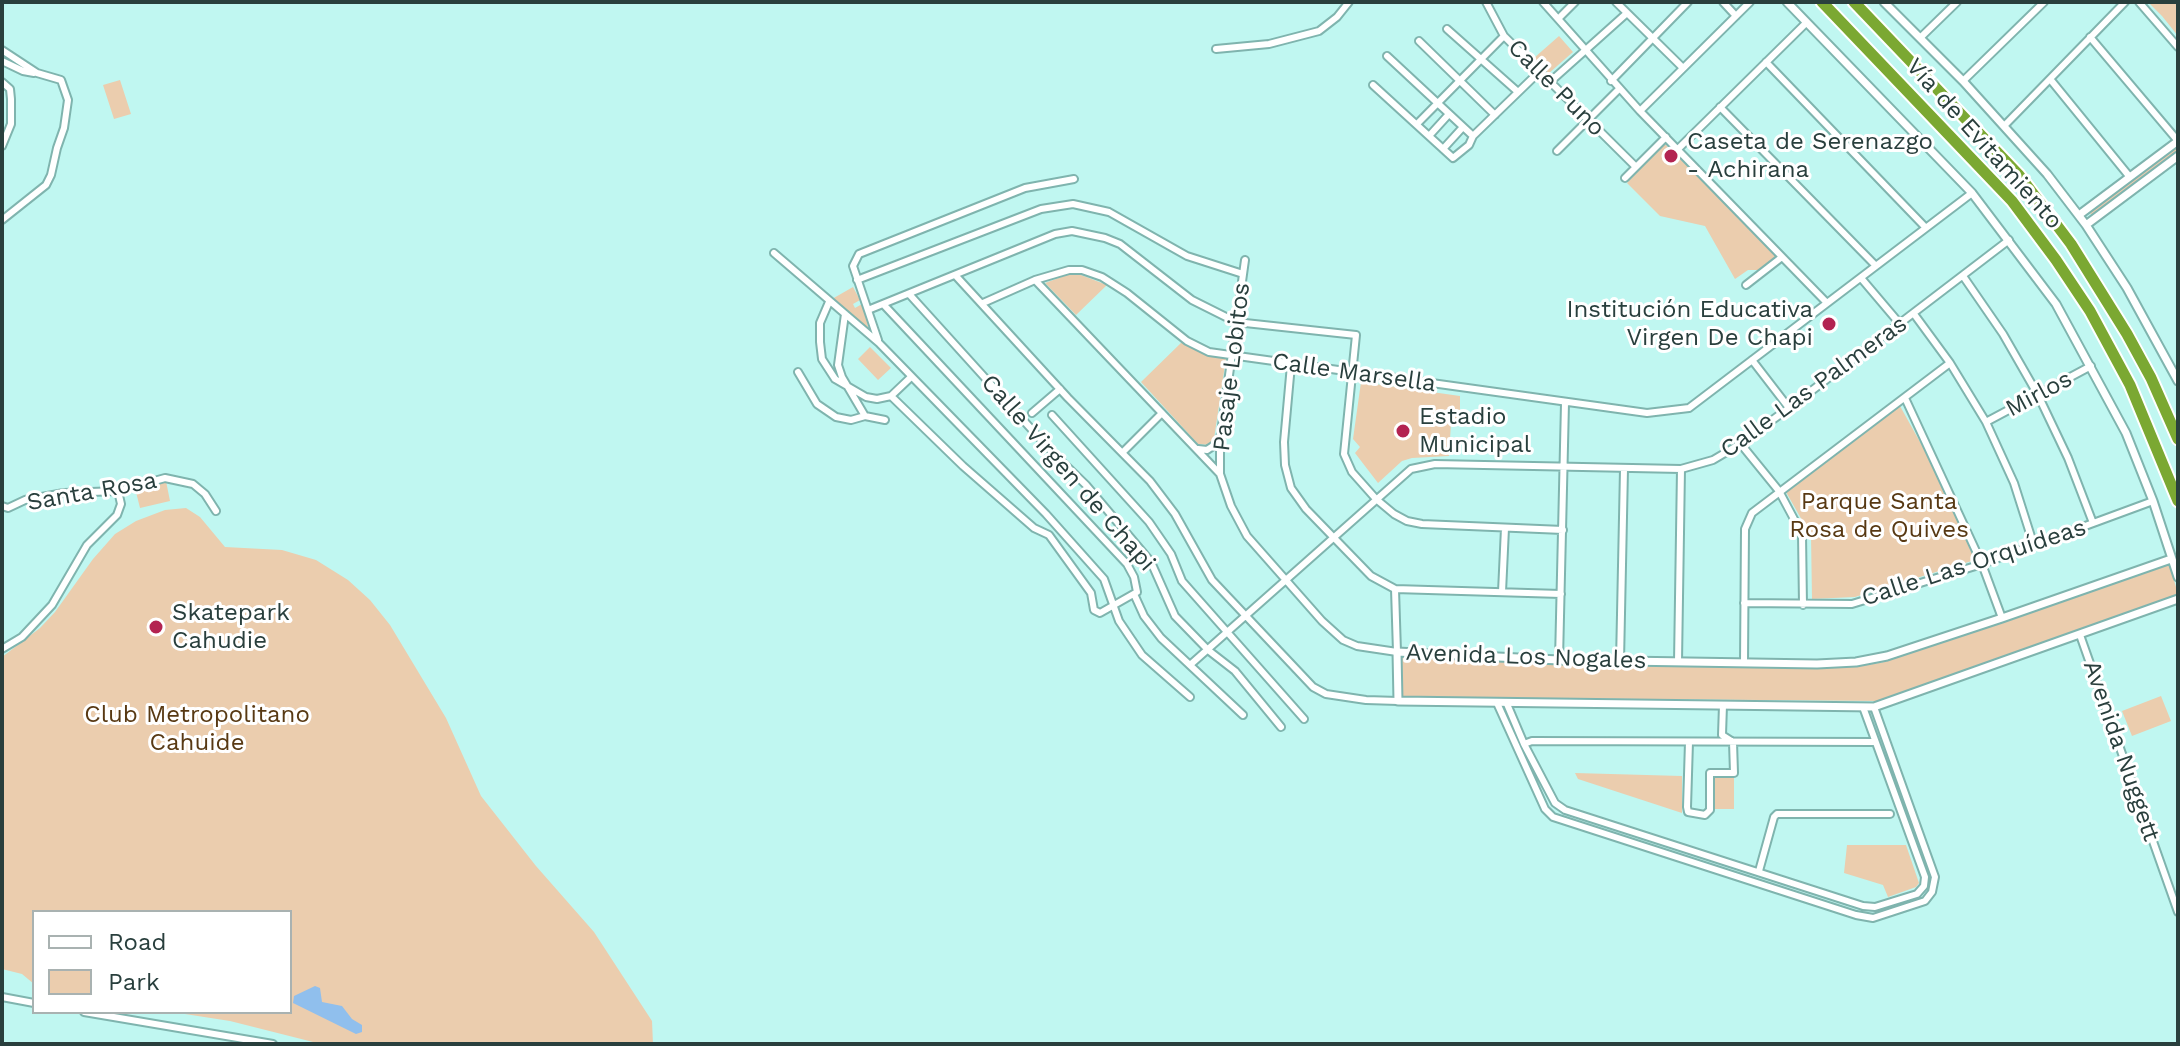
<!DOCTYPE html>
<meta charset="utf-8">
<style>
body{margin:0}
#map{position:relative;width:2180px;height:1046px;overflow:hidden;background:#c0f7f1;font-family:"Work Sans",sans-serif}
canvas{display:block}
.frame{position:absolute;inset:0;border:4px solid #293f3d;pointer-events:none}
.legend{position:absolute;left:32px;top:910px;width:260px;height:104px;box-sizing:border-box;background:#fff;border:2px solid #a9b2b1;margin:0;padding:10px 14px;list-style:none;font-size:24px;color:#293f3d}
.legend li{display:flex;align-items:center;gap:16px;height:40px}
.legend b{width:40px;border:2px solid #a9b2b1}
</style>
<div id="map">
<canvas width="2180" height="1046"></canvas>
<div class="frame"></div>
<ul class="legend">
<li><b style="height:10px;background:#fff"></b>Road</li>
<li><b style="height:22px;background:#ebcdae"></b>Park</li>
</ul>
</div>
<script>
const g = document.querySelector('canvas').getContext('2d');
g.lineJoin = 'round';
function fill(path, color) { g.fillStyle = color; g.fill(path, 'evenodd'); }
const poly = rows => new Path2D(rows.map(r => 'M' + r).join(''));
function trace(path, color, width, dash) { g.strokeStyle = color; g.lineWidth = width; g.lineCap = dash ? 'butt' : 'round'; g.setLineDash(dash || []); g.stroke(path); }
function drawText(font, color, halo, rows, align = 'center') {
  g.font = font + ' "Work Sans",sans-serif'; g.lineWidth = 6; g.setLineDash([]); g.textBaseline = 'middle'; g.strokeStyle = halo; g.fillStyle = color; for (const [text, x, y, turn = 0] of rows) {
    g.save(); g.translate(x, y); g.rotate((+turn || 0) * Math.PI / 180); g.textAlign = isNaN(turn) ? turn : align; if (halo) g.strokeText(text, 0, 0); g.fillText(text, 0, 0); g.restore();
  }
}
const green = poly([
 [2148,2,2178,2,2178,36,2162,16],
 [1559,36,1573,52,1548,74,1534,58],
 [120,80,131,114,114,119,103,85],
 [1664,143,1777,256,1769,265,1759,270,1748,270,1735,279,1705,226,1660,216,1627,183],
 [2178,145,2178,152,2093,217,2089,212],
 [1070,274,1081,275,1107,285,1076,315,1045,283],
 [853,287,860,300,853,304,855,308,862,304,869,330,832,299],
 [1183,341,1205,354,1226,358,1214,439,1209,445,1198,444,1141,382],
 [870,347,891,368,878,380,858,359],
 [1361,382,1460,396,1460,422,1451,423,1449,456,1412,458,1402,461,1378,483,1355,453,1360,447,1353,439],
 [1900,406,1940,478,1975,560,1855,597,1812,599,1811,536,1786,492],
 [166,481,170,501,140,508,135,488],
 [186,508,200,517,225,547,282,550,316,560,348,580,370,600,390,625,446,718,481,796,536,866,594,932,652,1021,653,1044,321,1044,230,1021,172,1012,290,1012,290,912,34,912,34,984,22,974,2,969,2,657,40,628,55,612,93,559,115,534,136,521,165,510],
 [2169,563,2178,594,1880,701,1399,697,1399,655,1560,663,1705,666,1855,667,1884,662],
 [2161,696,2171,721,2132,736,2122,711],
 [1575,773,1682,776,1682,813,1578,779],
 [1734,774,1734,809,1711,809,1711,775],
 [1847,845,1906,845,1919,883,1916,887,1888,897,1883,885,1844,873]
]);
const water = poly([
 [315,986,320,988,322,1002,342,1006,352,1019,362,1025,362,1032,356,1034,293,1003,294,996]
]);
const minor = poly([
 [1486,2,1504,36,1636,167],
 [1543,2,1640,111,1827,303],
 [1616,2,1683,68],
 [1723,2,1736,16],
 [2139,2,2178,47],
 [1559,18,1575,2],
 [1447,29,1518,92],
 [2090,37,2178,141],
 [1920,38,1957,2],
 [1419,41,1495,115],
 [1216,49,1269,44,1319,31,1337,17,1349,2],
 [2,50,37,73,61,80,68,100,64,128,57,148,51,175,46,185,2,220],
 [1387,56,1473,136],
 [2,61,23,71,34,73],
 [1766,62,1926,228],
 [2050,79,2129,176],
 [1551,81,1627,13],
 [1611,81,1688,2],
 [1963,81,2044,2],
 [2,82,10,89,11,99,11,124,2,146],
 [1373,85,1453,158,1469,145,1473,136,1539,72],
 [1720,107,1876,266],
 [1640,111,1750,2],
 [1417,124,1504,36],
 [2005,125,2125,2],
 [1429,136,1449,114],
 [1443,149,1463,127],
 [1678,149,1806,23],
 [1557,151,1619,89],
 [1625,178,1666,137],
 [774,253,879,343,1046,514,1104,579,1119,621,1142,655,1190,697],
 [956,276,1068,398,1150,481,1175,514,1212,580,1313,687,1326,694,1366,700,1398,701],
 [1963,276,2003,334,2038,395,2068,458,2093,523],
 [1861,278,1900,324],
 [857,280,1041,209,1073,204,1109,212,1187,256,1243,274],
 [1035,280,1220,474,1231,506,1247,536,1322,621,1343,640,1357,646,1397,652,1395,589],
 [1746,285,1782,257],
 [910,295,1053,453,1086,485,1151,562,1175,616,1208,650,1235,671,1281,727],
 [829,302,820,323,820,342,822,359,835,379,866,397,877,399,891,396,911,377],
 [983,303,1035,280,1069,270,1082,270,1102,277,1127,293,1187,341,1209,352,1647,413,1689,408,1972,193],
 [884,305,1127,564,1134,577,1137,592,1100,613,1094,610,1091,593,1049,535,1034,528,963,466,891,396],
 [868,310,1055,234,1072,231,1105,238,1120,244,1192,300,1236,322,1356,335,1344,454,1352,472,1376,499,1394,514,1407,521,1422,524,1563,530],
 [845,314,838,365,842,377,865,416,885,420],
 [1914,314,1950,363,1986,422,2014,483,2034,546],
 [878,340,853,266,859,254,1025,188,1074,179],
 [1752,360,1789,408],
 [1291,365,1284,442,1285,465,1291,488,1306,509,1371,576,1395,589,1561,594],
 [798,372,817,404,836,417,851,420,865,416],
 [1905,398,1982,564,2002,618],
 [1032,413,1060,389],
 [1052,415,1149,522,1171,554,1182,581,1304,719],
 [1986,422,2091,366],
 [1740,443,1779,491,1802,534,1803,605],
 [1198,449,1207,450,1219,442],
 [1123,452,1162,413],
 [1220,474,1220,440,1245,260],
 [2,506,8,508,25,500,64,493,118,491,165,478,193,484,205,494,216,511],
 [1502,592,1505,528],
 [1134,594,1144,616,1161,638,1243,715],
 [1744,603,1852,604,1982,564,2153,501],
 [2080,635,2178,912],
 [2,649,22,637,52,605,87,545,117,515,121,504,118,491],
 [1559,660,1565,403],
 [1620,662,1624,469],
 [1678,662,1681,469],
 [1744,663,1745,529,1752,513,1950,363],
 [1190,665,1411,469,1435,464,1681,469,1713,460,1735,447,1789,408,2009,240],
 [1497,703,1545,809,1553,817,1856,915,1873,918,1925,901,1932,892,1935,877,1874,707],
 [1507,704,1524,744,1555,803,1565,810,1863,906,1875,907,1917,894,1924,886,1925,877,1863,707],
 [1689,742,1687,807,1688,812,1705,815,1710,810,1710,773,1734,773,1733,742,1722,735,1723,705],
 [1524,744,1532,741,1875,742],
 [1759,871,1774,817,1777,814,1890,814],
 [2,997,34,1003],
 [84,1012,273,1044]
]);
const tertiary = poly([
 [1787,2,1972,193,2056,304,2126,433,2153,501,2178,577],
 [1884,2,1963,81,2047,174,2086,225,2127,288,2178,381],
 [2079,215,2178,141],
 [2086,225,2178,156],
 [2171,559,2002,618,1887,656,1856,662,1817,664,1559,660,1397,652,1398,701,1874,707,2178,599]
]);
const motorway = poly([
 [1822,2,2012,201,2056,260,2090,311,2130,385,2178,501],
 [1854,2,2019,175,2071,244,2127,334,2151,378,2178,439]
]);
const markers = [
 [1671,156,8,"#b32351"],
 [1829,324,8,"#b32351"],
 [1403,431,8,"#b32351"],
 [156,627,8,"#b32351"]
];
const streetNames = [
 ["Calle Puno",1556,88,45],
 ["Vía de Evitamiento",1984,144,48],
 ["Pasaje Lobitos",1232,367,-83],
 ["Calle Marsella",1354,373,8],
 ["Calle Las Palmeras",1814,387,-36],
 ["Mirlos",2039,394,-28],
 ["Calle Virgen de Chapi",1068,473,49],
 ["Santa Rosa",92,492,-10],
 ["Calle Las Orquídeas",1974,563,-18],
 ["Avenida Los Nogales",1526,657,2],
 ["Avenida Nuggett",2121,751,71]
];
const poiNames = [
 ["Caseta de Serenazgo",1687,142],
 ["- Achirana",1687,170],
 ["Institución Educativa",1813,310,"right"],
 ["Virgen De Chapi",1813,338,"right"],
 ["Estadio",1419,417],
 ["Municipal",1419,445],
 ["Skatepark",172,613],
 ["Cahudie",172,641]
];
const parkNames = [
 ["Parque Santa",1879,502],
 ["Rosa de Quives",1879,530],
 ["Club Metropolitano",197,715],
 ["Cahuide",197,743]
];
fill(green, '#ebcdae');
fill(water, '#90bfed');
trace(minor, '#7fb4ae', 10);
trace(tertiary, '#7fb4ae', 11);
trace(motorway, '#fff', 15);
trace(minor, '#fff', 6);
trace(tertiary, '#fff', 7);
trace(motorway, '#7ba832', 11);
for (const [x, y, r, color] of markers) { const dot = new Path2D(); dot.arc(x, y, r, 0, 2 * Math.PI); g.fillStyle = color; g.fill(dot); trace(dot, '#fff', 3); }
drawText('24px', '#293f3d', '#fff', streetNames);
drawText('24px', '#293f3d', '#fff', poiNames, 'left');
drawText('24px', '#583913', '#fff', parkNames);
</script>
